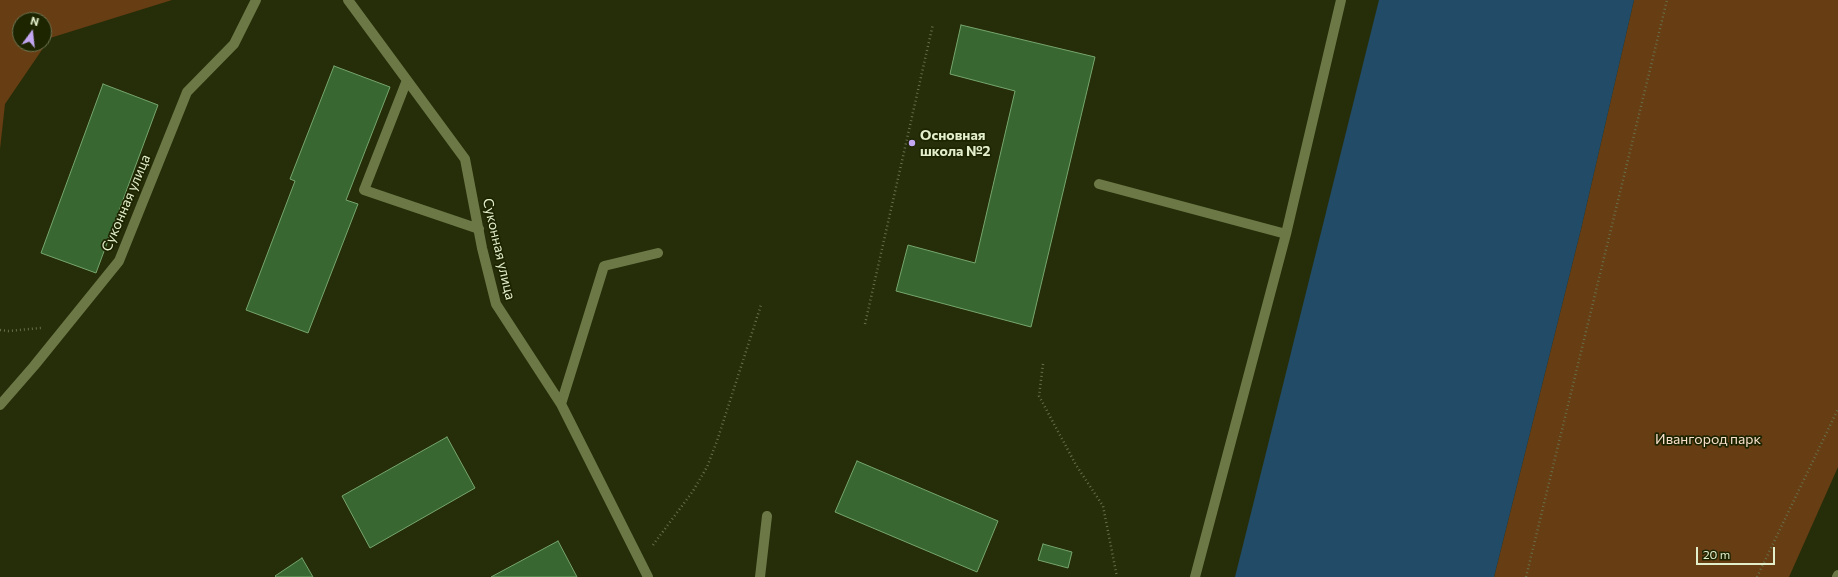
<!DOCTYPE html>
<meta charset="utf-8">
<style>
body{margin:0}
#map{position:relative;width:1838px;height:577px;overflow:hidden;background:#262e09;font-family:Commissioner,sans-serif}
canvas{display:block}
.north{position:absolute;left:12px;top:12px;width:40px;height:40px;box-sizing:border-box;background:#1d2400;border:1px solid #6c7551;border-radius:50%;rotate:15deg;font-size:11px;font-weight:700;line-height:16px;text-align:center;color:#e3eeca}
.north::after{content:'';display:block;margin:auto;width:14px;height:18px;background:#c3a7f2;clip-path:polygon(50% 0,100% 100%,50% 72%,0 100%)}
.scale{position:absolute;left:1696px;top:547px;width:79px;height:18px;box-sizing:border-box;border:2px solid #e3eeca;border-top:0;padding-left:5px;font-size:12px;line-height:14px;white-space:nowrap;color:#e3eeca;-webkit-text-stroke:3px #1d2400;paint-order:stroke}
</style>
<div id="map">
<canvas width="1838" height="577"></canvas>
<div class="north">N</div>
<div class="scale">20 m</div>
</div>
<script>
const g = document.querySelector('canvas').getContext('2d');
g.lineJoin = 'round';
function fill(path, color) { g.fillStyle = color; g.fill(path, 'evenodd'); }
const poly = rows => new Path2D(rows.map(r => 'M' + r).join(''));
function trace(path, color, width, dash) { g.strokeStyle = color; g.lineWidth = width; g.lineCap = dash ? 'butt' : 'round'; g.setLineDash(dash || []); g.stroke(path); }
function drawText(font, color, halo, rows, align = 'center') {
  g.font = font + ' Commissioner,sans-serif'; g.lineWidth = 3.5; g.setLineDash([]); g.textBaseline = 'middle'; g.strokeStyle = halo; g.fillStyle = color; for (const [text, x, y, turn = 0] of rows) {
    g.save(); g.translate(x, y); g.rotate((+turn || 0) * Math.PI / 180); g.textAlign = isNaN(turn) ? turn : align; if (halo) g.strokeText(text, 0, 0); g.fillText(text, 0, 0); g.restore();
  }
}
const green = poly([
 [0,0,172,0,50,38,5,104,0,149],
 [20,20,44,20,44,44,20,44],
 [1634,0,1838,0,1838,467,1789,577,1494,577,1581,229]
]);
const water = poly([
 [1379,0,1634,0,1581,229,1494,577,1235,577]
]);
const building = poly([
 [961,25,1095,57,1031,327,896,291,908,245,975,263,1015,91,950,74,961,25],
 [334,66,390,87,346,200,358,204,308,333,246,310,295,181,290,179,334,66],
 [103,84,158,105,96,273,41,253,103,84],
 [447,437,475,488,370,548,342,496,447,437],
 [857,461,998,521,977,572,835,512,857,461],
 [558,541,577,577,491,577,558,541],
 [1043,544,1072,552,1068,568,1038,560,1043,544],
 [302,558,313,577,276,577,275,576,302,558]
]);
const path = poly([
 [865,324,933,24],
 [0,330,8,331,41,328],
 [1043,364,1039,396,1076,465,1103,506,1117,577],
 [653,545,693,491,707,467,717,441,761,305],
 [1526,577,1667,0],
 [1757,577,1838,409]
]);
const minor = poly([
 [348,0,465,159,482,248,496,304,561,404,648,577],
 [407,80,364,190,479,229],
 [1099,184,1286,234],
 [561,404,604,266,658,253],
 [0,405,34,366,119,261,187,92,234,44,256,0],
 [760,577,767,516],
 [1195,577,1286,234,1341,0],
 [1837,577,1838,575]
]);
const markers = [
 [912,143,4,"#c3a7f2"]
];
const poiNames = [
 ["Основная",920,135],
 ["школа №2",920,151]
];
const streetNames = [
 ["Суконная улица",126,203,-67],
 ["Суконная улица",499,249,77]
];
const parkNames = [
 ["Ивангород парк",1708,439]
];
fill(green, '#673d13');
fill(water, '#224b67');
fill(building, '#396731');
trace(building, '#76a66d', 1);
trace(path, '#666f4a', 2.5, [1, 3]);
trace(minor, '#6c7947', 10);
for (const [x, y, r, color] of markers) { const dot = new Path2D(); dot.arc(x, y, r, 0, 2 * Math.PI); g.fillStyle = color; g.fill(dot); trace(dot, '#1d2400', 1.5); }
drawText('bold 14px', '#e3eeca', '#1d2400', poiNames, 'left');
drawText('14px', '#e3eeca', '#1d2400', streetNames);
drawText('14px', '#f8dfcb', '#1d2400', parkNames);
</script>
